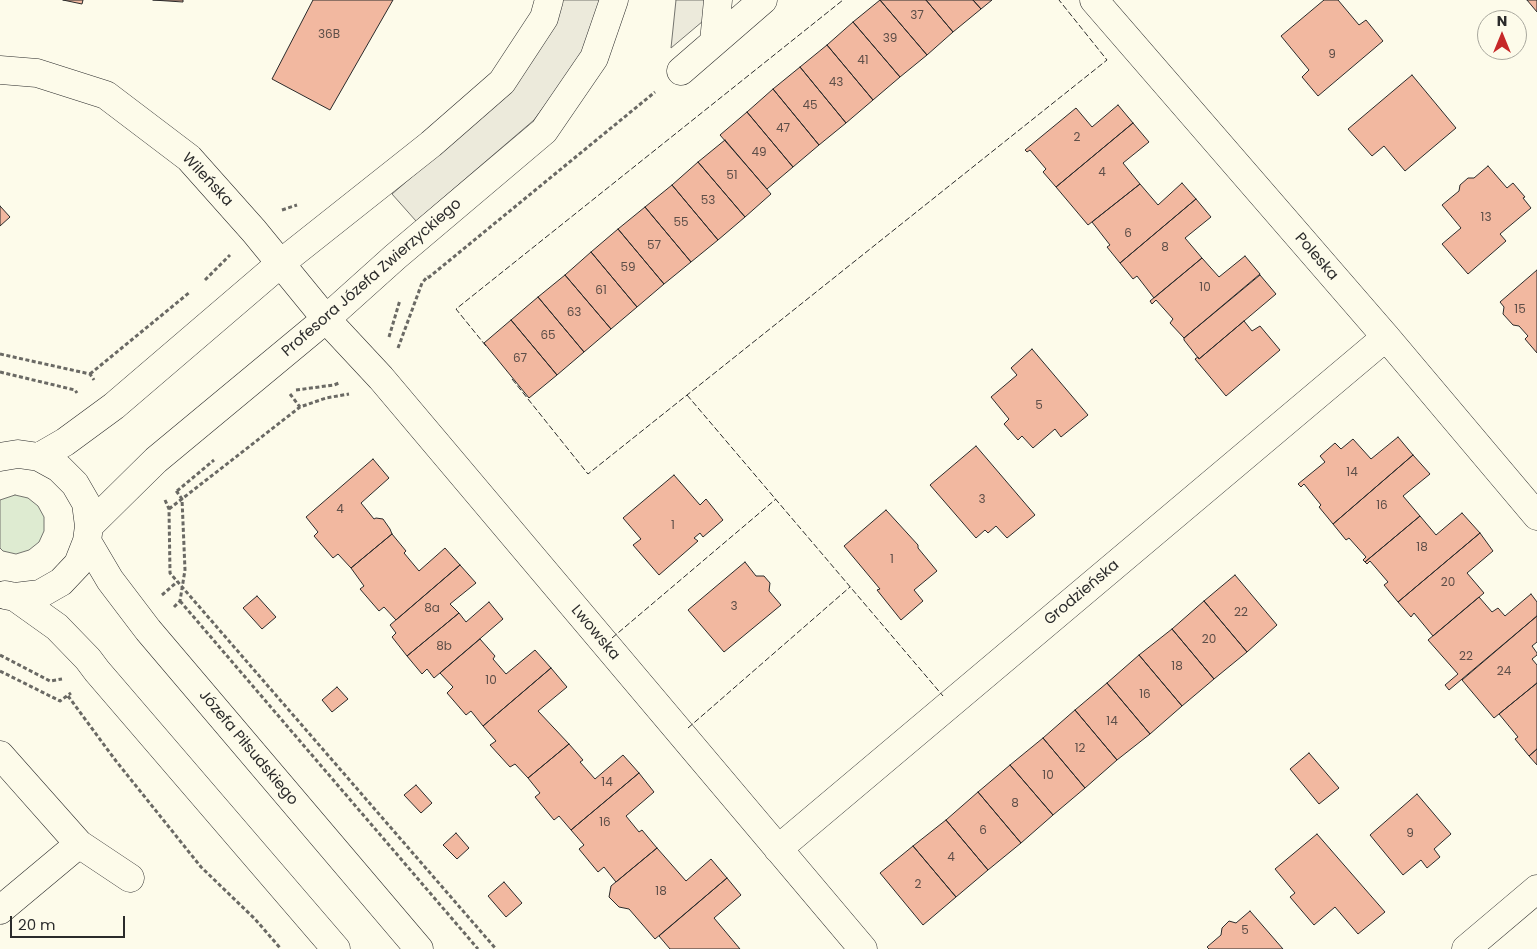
<!DOCTYPE html>
<meta charset="utf-8">
<style>
body{margin:0}
#map{position:relative;width:1537px;height:949px;overflow:hidden;background:#fdfbea;font-family:Poppins,sans-serif}
canvas{display:block}
.north{position:absolute;left:1477px;top:10px;width:50px;height:50px;box-sizing:border-box;background:#fdfbea;border:1px solid #a9a89e;border-radius:50%;rotate:0deg;font-size:14px;font-weight:700;line-height:20px;text-align:center;color:#2b2b2b}
.north::after{content:'';display:block;margin:auto;width:18px;height:22px;background:#c62828;clip-path:polygon(50% 0,100% 100%,50% 72%,0 100%)}
.scale{position:absolute;left:10px;top:916px;width:115px;height:22px;box-sizing:border-box;border:2px solid #2b2b2b;border-top:0;padding-left:6px;font-size:15px;line-height:18px;white-space:nowrap;color:#2b2b2b;-webkit-text-stroke:4px #fdfbea;paint-order:stroke}
</style>
<div id="map">
<canvas width="1537" height="949"></canvas>
<div class="north">N</div>
<div class="scale">20 m</div>
</div>
<script>
const g = document.querySelector('canvas').getContext('2d');
g.lineJoin = 'round';
function fill(path, color) { g.fillStyle = color; g.fill(path, 'evenodd'); }
const poly = rows => new Path2D(rows.map(r => 'M' + r).join(''));
function trace(path, color, width, dash) { g.strokeStyle = color; g.lineWidth = width; g.lineCap = dash ? 'butt' : 'round'; g.setLineDash(dash || []); g.stroke(path); }
function drawText(font, color, halo, rows, align = 'center') {
  g.font = font + ' Poppins,sans-serif'; g.lineWidth = 4; g.setLineDash([]); g.textBaseline = 'middle'; g.strokeStyle = halo; g.fillStyle = color; for (const [text, x, y, turn = 0] of rows) {
    g.save(); g.translate(x, y); g.rotate((+turn || 0) * Math.PI / 180); g.textAlign = isNaN(turn) ? turn : align; if (halo) g.strokeText(text, 0, 0); g.fillText(text, 0, 0); g.restore();
  }
}
const green = poly([
 [15,495,28,498,38,506,44,517,44,531,39,542,29,550,16,554,3,551,0,548,0,500,15,495]
]);
const parking = poly([
 [562,0,601,0,584,52,534,120,416,221,392,194,507,95,562,0],
 [676,0,728,0,671,48,676,0]
]);
const building = poly([
 [63,0,83,0,82,4,63,0],
 [153,0,183,0,183,2,153,0],
 [313,0,393,0,330,110,272,79,313,0],
 [880,0,926,0,953,32,927,55,880,0],
 [880,0,927,55,900,77,853,22,880,0],
 [926,0,973,0,981,9,953,32,926,0],
 [973,0,992,0,981,9,973,0],
 [1324,0,1338,0,1359,25,1366,20,1383,41,1318,96,1302,77,1309,70,1281,36,1324,0],
 [1527,0,1537,0,1537,12,1527,0],
 [853,22,900,77,873,100,827,45,853,22],
 [827,45,873,100,846,123,800,67,827,45],
 [800,67,846,123,819,145,773,89,800,67],
 [1412,75,1456,128,1405,171,1384,146,1372,156,1348,129,1412,75],
 [773,89,819,145,793,167,747,112,773,89],
 [1118,105,1133,123,1056,187,1043,172,1046,169,1030,150,1027,152,1025,150,1076,108,1092,127,1118,105],
 [747,112,793,167,767,189,720,135,747,112],
 [1133,123,1149,142,1123,163,1140,184,1088,225,1056,187,1133,123],
 [725,140,771,194,745,217,698,162,725,140],
 [698,162,745,217,718,240,672,185,698,162],
 [1488,166,1507,188,1513,183,1525,197,1523,198,1531,208,1500,234,1506,241,1468,274,1442,244,1461,228,1442,205,1459,191,1460,185,1468,178,1474,178,1488,166],
 [1182,183,1196,199,1120,263,1107,247,1110,245,1092,222,1140,184,1158,205,1182,183],
 [672,185,718,240,691,262,645,207,672,185],
 [1196,199,1211,217,1185,238,1202,258,1154,298,1137,276,1133,279,1120,263,1196,199],
 [0,206,10,217,0,226,0,206],
 [645,207,691,262,664,284,618,229,645,207],
 [618,229,664,284,637,307,591,252,618,229],
 [591,252,637,307,611,329,565,275,591,252],
 [1245,256,1260,274,1184,338,1170,323,1173,319,1156,300,1152,304,1150,301,1202,258,1219,277,1245,256],
 [1537,270,1537,353,1525,339,1528,336,1519,326,1513,325,1503,314,1504,307,1500,302,1537,270],
 [565,275,611,329,584,352,538,297,565,275],
 [1260,275,1276,294,1199,359,1184,340,1184,338,1260,275],
 [538,297,584,352,557,375,511,320,538,297],
 [511,320,557,375,529,398,484,343,511,320],
 [1244,321,1252,331,1260,326,1280,350,1226,396,1195,359,1198,357,1199,359,1244,321],
 [1032,349,1088,415,1061,437,1055,429,1033,448,1022,436,1018,440,1004,424,1009,419,991,397,1017,375,1011,368,1032,349],
 [1398,437,1413,455,1333,524,1319,507,1321,505,1304,484,1301,487,1298,484,1325,462,1320,456,1335,443,1341,449,1353,439,1371,459,1398,437],
 [976,446,1035,515,1007,538,996,526,988,533,985,530,976,538,930,485,976,446],
 [1413,455,1430,474,1403,496,1420,516,1365,562,1363,560,1366,557,1349,538,1346,540,1333,524,1413,455],
 [373,459,389,478,361,503,374,519,376,518,383,519,390,529,392,534,351,568,338,554,333,558,314,536,318,532,306,517,373,459],
 [674,475,700,505,706,499,723,520,703,537,700,533,694,538,698,541,659,575,633,545,641,539,623,518,674,475],
 [886,510,918,545,918,548,937,571,914,590,923,601,901,620,877,590,880,589,844,546,886,510],
 [1462,513,1480,533,1398,602,1384,585,1388,582,1370,561,1367,564,1365,562,1420,516,1436,535,1462,513],
 [1480,533,1493,551,1467,573,1484,593,1433,636,1414,613,1411,617,1398,602,1480,533],
 [392,534,406,551,404,553,419,571,445,548,460,565,396,620,384,607,379,611,360,589,364,586,351,568,392,534],
 [745,562,756,576,764,576,770,583,769,591,781,605,724,652,688,610,745,562],
 [460,565,476,583,450,604,459,613,407,656,392,637,396,633,390,625,460,565],
 [1235,575,1277,625,1247,652,1204,601,1235,575],
 [1531,594,1537,602,1537,616,1449,690,1445,685,1458,674,1428,640,1479,597,1492,612,1498,608,1505,616,1531,594],
 [257,596,276,617,262,629,243,608,257,596],
 [1204,601,1247,652,1214,679,1172,629,1204,601],
 [489,602,503,619,434,678,427,669,422,674,407,656,459,613,466,622,489,602],
 [1537,616,1537,642,1532,646,1537,653,1537,655,1532,659,1537,665,1537,683,1494,718,1462,680,1537,616],
 [1172,629,1214,679,1182,706,1139,655,1172,629],
 [480,639,495,656,493,659,506,674,535,650,551,668,483,726,471,711,466,715,447,693,453,687,440,673,480,639],
 [1139,655,1182,706,1150,734,1107,683,1139,655],
 [551,668,567,687,538,711,569,744,528,778,515,764,510,767,490,745,496,741,483,726,551,668],
 [1107,683,1150,734,1117,760,1075,710,1107,683],
 [1537,683,1537,749,1529,756,1515,739,1518,737,1499,714,1537,683],
 [337,687,348,699,332,712,322,700,337,687],
 [1075,710,1117,760,1085,788,1043,738,1075,710],
 [1043,738,1085,788,1053,815,1010,765,1043,738],
 [569,744,583,760,580,762,595,779,623,755,639,773,571,830,559,816,554,820,535,797,540,793,528,778,569,744],
 [1537,749,1537,765,1529,756,1537,749],
 [1309,753,1339,788,1319,804,1290,769,1309,753],
 [1010,765,1053,815,1021,843,978,792,1010,765],
 [639,773,654,792,626,816,639,832,642,830,657,848,616,882,604,867,598,872,579,849,584,845,571,830,639,773],
 [416,785,432,803,421,813,404,795,416,785],
 [978,792,1021,843,988,870,946,820,978,792],
 [1417,794,1451,834,1434,849,1440,857,1427,868,1421,860,1403,875,1370,835,1417,794],
 [946,820,988,870,956,897,913,846,946,820],
 [456,833,469,848,457,859,443,845,456,833],
 [1317,834,1385,912,1358,934,1335,907,1314,925,1290,897,1295,893,1275,869,1317,834],
 [913,846,956,897,923,925,880,873,913,846],
 [657,848,686,881,711,859,727,878,655,939,629,909,619,907,609,897,611,886,657,848],
 [727,878,741,895,714,918,740,949,670,949,659,936,727,878],
 [504,882,522,903,506,917,488,896,504,882],
 [1250,911,1283,949,1209,949,1207,947,1221,935,1222,928,1229,921,1236,923,1250,911]
]);
const path = poly([
 [282,210,297,205],
 [428,278,655,92],
 [205,280,230,255],
 [389,337,400,300],
 [398,348,422,283,428,276],
 [0,354,90,374,94,380],
 [0,372,75,390,77,393],
 [90,374,190,292],
 [296,390,334,385,339,383],
 [290,394,300,407],
 [177,491,214,460],
 [165,500,169,509,170,573,496,949],
 [169,509,300,407,326,398,349,394],
 [162,595,177,582],
 [180,601,478,949],
 [174,607,180,601,185,570,182,499,175,489],
 [0,655,50,681,62,679],
 [0,671,60,701,71,693],
 [68,696,116,761,201,867,255,919,281,949]
]);
const minor = poly([
 [1094,0,1386,337,1537,516],
 [714,42,718,0],
 [0,70,37,73,106,95,189,158,254,231,326,319,381,378,863,949],
 [681,71,763,0],
 [0,457,18,454,39,457,59,468,75,484,86,503,89,526,87,541,78,564,61,582,40,594,15,597,5,595],
 [39,457,65,442,114,406,281,263,431,144,502,82,544,18,549,0],
 [89,526,156,460,326,319,395,257,544,131,594,58,614,0],
 [87,541,110,580,148,630,419,949],
 [15,597,57,627,88,659,97,671,336,949],
 [0,755,79,844],
 [778,849,1386,337],
 [0,910,79,844,130,878],
 [1466,949,1537,889]
]);
const fence = poly([
 [486,346,456,309,843,0],
 [512,379,588,474,1107,60,1059,0],
 [687,395,943,696],
 [612,638,776,499],
 [688,728,850,587]
]);
const numberNames = [
 ["37",917,16],
 ["36B",329,35],
 ["39",890,39],
 ["9",1332,55],
 ["41",863,61],
 ["43",836,83],
 ["45",810,106],
 ["47",783,129],
 ["2",1077,138],
 ["49",759,153],
 ["4",1102,173],
 ["51",732,176],
 ["53",708,201],
 ["13",1486,218],
 ["55",681,223],
 ["6",1128,234],
 ["57",654,246],
 ["8",1165,248],
 ["59",628,268],
 ["10",1205,288],
 ["61",601,291],
 ["15",1520,310],
 ["63",574,313],
 ["65",548,336],
 ["67",520,359],
 ["5",1039,406],
 ["14",1352,473],
 ["3",982,500],
 ["16",1382,506],
 ["4",340,510],
 ["1",673,526],
 ["18",1422,548],
 ["1",892,560],
 ["20",1448,583],
 ["3",734,607],
 ["8a",432,609],
 ["22",1241,613],
 ["20",1209,640],
 ["8b",444,647],
 ["22",1466,657],
 ["18",1177,667],
 ["24",1504,672],
 ["10",491,681],
 ["16",1145,695],
 ["14",1112,722],
 ["12",1080,749],
 ["10",1048,776],
 ["14",607,783],
 ["8",1015,804],
 ["16",605,823],
 ["6",983,831],
 ["9",1410,834],
 ["4",951,858],
 ["2",918,885],
 ["18",661,892],
 ["5",1245,931]
];
const streetNames = [
 ["Wileńska",207,180,47],
 ["Poleska",1316,257,49],
 ["Profesora Józefa Zwierzyckiego",372,278,-41],
 ["Grodzieńska",1082,593,-40],
 ["Lwowska",595,633,50],
 ["Józefa Piłsudskiego",248,748,50]
];
fill(green, '#deebd1');
trace(green, '#74746e', 1);
fill(parking, '#eceadb');
trace(parking, '#74746e', 1);
fill(building, '#f2b8a0');
trace(building, '#2b2b2b', 1);
trace(minor, '#2b2b2b', 29);
trace(path, '#6a6964', 3, [4, 2.5]);
trace(minor, '#fdfbea', 28);
trace(fence, '#2b2b2b', 1, [6, 2.5]);
drawText('12px', '#5d4e48', null, numberNames);
drawText('15px', '#2b2b2b', '#fdfbea', streetNames);
</script>
